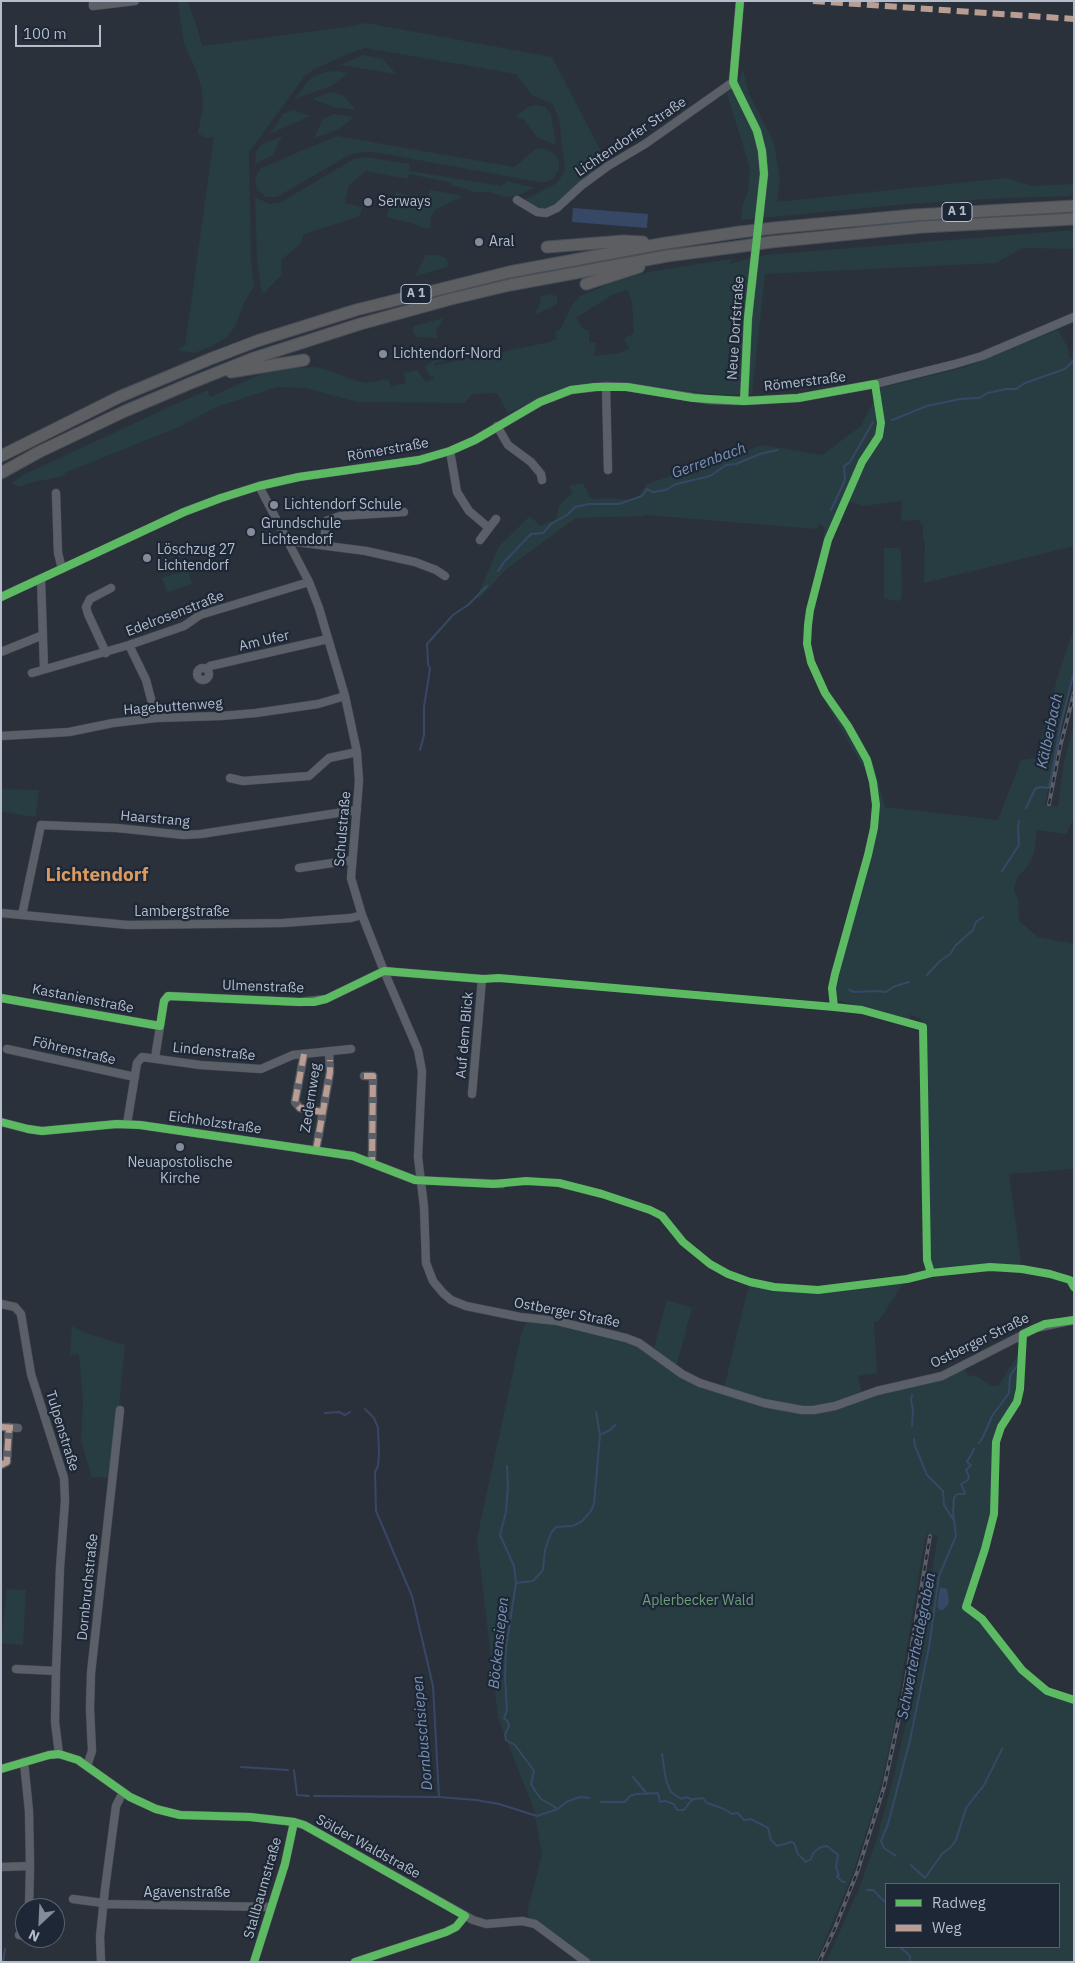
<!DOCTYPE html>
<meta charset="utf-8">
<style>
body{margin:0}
#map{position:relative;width:1075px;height:1963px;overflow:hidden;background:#2b313b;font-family:"IBM Plex Sans",sans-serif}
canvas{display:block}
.frame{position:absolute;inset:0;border:2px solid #b5bdcc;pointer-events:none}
.legend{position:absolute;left:885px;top:1883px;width:175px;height:65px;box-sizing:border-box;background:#1d2736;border:1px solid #5a6372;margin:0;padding:6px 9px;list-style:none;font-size:15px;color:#b5bdcc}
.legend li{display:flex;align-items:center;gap:10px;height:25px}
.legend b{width:25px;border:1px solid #5a6372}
.north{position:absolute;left:15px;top:1898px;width:50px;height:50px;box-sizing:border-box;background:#1d2736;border:1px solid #5a6372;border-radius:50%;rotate:205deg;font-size:14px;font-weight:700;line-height:20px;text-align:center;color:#b5bdcc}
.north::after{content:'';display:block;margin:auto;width:18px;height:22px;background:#858c99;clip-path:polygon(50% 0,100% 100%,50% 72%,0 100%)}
.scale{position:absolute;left:15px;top:25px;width:86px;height:22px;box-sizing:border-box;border:2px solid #b5bdcc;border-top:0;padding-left:6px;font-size:15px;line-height:18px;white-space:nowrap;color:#b5bdcc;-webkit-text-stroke:4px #1d2736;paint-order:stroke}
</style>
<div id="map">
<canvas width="1075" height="1963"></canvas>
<div class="frame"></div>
<ul class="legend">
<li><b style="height:6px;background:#5cba63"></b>Radweg</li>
<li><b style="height:6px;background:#b99d93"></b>Weg</li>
</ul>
<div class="north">N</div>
<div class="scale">100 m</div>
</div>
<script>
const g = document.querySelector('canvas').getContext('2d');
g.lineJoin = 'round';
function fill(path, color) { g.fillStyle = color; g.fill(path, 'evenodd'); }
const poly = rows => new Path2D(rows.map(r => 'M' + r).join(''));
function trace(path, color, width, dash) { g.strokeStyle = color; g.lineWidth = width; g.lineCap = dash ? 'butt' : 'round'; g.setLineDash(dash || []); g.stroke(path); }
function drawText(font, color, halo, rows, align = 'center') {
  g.font = font + ' "IBM Plex Sans",sans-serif'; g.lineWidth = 4.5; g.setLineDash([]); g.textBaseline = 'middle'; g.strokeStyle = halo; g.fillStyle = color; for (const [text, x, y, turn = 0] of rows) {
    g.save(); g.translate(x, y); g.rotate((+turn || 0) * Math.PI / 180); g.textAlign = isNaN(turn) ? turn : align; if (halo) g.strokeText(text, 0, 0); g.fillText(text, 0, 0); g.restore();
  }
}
const green = poly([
 [178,1,187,1,197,27,202,46,346,27,366,23,552,57,606,161,570,191,555,206,547,209,538,209,524,200,557,183,565,171,559,118,552,104,532,95,516,74,366,48,358,50,314,69,304,77,249,152,251,259,254,286,244,303,235,327,227,337,210,347,194,353,178,350,185,345,188,325,214,137,206,138,198,133,203,108,202,91,198,75,184,43],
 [363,55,383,59,396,74,340,65],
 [743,70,749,94,774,143,780,179,777,202,1006,178,1032,186,1074,184,1074,196,1004,198,907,204,741,220,743,204,748,191,750,168,727,94,737,83],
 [335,71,348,73,331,86,295,99,307,82,316,75,326,72],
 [330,92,343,95,356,110,332,107,312,99],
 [537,105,545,107,551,114,556,145,538,138,524,120,515,116,530,106],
 [293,110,310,116,270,134,283,114],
 [334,114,354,117,339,129,314,138,323,119],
 [282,136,273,155,255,164,256,153,259,147,263,144],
 [337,136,514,167,536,149,544,148,555,154,559,161,559,169,553,179,547,182,539,182,374,152,363,152,349,155,277,197,266,197,257,189,255,178,261,168],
 [366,157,409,164,410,171,501,186,507,181,534,188,521,194,507,197,488,192,474,192,456,186,451,187,452,183,409,174,408,179,366,171,349,185,345,203,362,207,360,216,304,234,300,244,281,260,282,274,265,292,262,293,257,260,255,197,269,204,281,202,354,159],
 [430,190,460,195,461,197,458,200,457,199,435,210,430,219,431,227,426,229,415,224,387,217,390,201,394,202,396,192,427,200],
 [1074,230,1074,249,1023,248,996,263,765,274,752,394,720,395,658,387,600,383,578,385,550,393,508,413,497,393,473,394,464,403,358,402,305,388,277,387,216,407,181,426,65,473,64,476,29,483,19,487,12,483,23,475,176,404,208,390,210,397,264,373,294,368,314,367,325,369,356,381,367,383,388,379,391,386,406,383,404,373,417,370,426,382,435,378,429,375,425,367,437,357,450,360,434,363,435,366,437,367,437,365,550,342,557,339,555,333,561,328,572,305,580,296,613,282,648,272,732,259,729,264,765,255],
 [628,290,632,303,634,333,624,339,629,349,618,353,594,356,596,343,589,343,589,330,583,329,576,318,614,294],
 [426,255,437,255,446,258,448,262,447,267,415,276],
 [549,294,557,296,557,303,550,308,534,315,541,303,540,297],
 [443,318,436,332,438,338,417,337,413,333,413,328,415,326],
 [1058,330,1067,346,1070,359,1074,358,1074,546,924,583,925,543,923,539,923,525,918,520,901,521,902,501,864,506,849,501,862,471,875,450,882,431,883,416,880,388,966,367],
 [875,399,878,411,876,436,859,462,825,542,823,541,825,528,819,523,817,529,646,515,644,516,576,518,505,570,479,599,477,597,499,546,530,516,540,526,556,519,559,506,572,493,570,486,583,483,591,499,607,498,636,500,647,484,763,445,822,455,861,426],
 [884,548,898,548,901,551,902,594,900,601,889,600,884,597],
 [188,570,192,584,167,592,162,578],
 [1074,629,1074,673,1061,721,1045,804,1058,806,1064,763,1074,723,1074,818,1066,834,1037,830,1034,854,1026,868,1017,878,1014,890,1018,899,1019,921,1038,937,1074,944,1074,1169,1009,1174,1022,1269,1005,1265,938,1270,933,1267,929,1259,926,1035,920,1018,911,1015,910,1013,910,1020,837,1000,836,987,839,969,866,879,879,808,871,767,861,744,826,692,828,691,859,735,873,762,885,807,998,820,1021,760,1036,758,1058,676],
 [826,697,856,742,866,765,863,767,823,698],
 [1,789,39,790,36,815,33,817,1,811],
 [905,1280,879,1321,874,1322,877,1373,858,1376,862,1395,826,1407,779,1406,724,1388,749,1284,770,1288,816,1291],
 [667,1300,692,1308,676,1367,654,1348],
 [527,1321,544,1321,626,1339,681,1375,802,1411,862,1397,964,1369,968,1376,974,1375,992,1386,998,1386,1020,1351,1015,1399,1000,1427,995,1443,993,1467,993,1505,990,1531,973,1578,966,1605,981,1619,1019,1671,1050,1695,1074,1702,1074,1962,826,1962,859,1889,876,1841,893,1780,906,1723,938,1536,928,1533,925,1539,892,1736,878,1796,851,1878,816,1962,590,1962,529,1917,527,1912,542,1855,534,1810,498,1717,477,1538,521,1335],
 [886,1884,1059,1884,1059,1947,886,1947],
 [72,1326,85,1333,125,1345,112,1478,92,1477,81,1440,83,1402,79,1354,70,1355],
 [7,1589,26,1590,23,1645,1,1643]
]);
const water = poly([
 [573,208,648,214,647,228,572,222],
 [940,1587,947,1589,949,1600,948,1605,943,1610,940,1610,937,1606]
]);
const stream = poly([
 [892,420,927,406,960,399,979,398,988,393,1006,389,1016,389,1025,383,1065,369,1074,360],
 [831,510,845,480,844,466,850,462,873,422],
 [498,571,504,562,531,534,543,533,551,524,567,515,575,507,589,504,619,504,642,496,647,489,653,492,666,490,676,484,710,476,726,465,736,464,760,454,777,450],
 [420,750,424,735,424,707,430,669,428,664,427,644,453,615,468,605,487,586],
 [1026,808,1035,789,1040,787,1049,788,1061,724,1074,672],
 [1002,871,1019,845,1018,827,1019,821],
 [927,975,940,961,950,954,956,945,973,930,976,922,983,917],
 [849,990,855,992,875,991,886,992,893,987,909,982],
 [912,1395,911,1400,913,1410,912,1426],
 [365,1409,374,1418,378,1428,379,1453,378,1466,375,1472,376,1511,412,1596,433,1686,439,1797,476,1800,499,1804,537,1816,558,1809],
 [325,1413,339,1412,345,1415,350,1412],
 [600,1435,610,1430,616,1424],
 [914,1439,915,1446,927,1475,943,1491,944,1505,953,1519],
 [979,1443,983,1437,992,1416,1009,1393,1010,1376,1021,1360],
 [507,1466,508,1487,506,1512,500,1535,514,1566,516,1582],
 [662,1754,666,1780,671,1792,681,1799,686,1797,691,1799],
 [241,1767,288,1770],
 [294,1770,297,1795,309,1796],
 [633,1777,647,1794],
 [314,1796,439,1797],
 [589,1798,580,1797,566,1802,558,1809,541,1799,536,1792,531,1784,534,1771,515,1745,506,1740,505,1734,509,1726,508,1722,504,1718,507,1710,505,1677,506,1648,516,1583,533,1581,543,1570,545,1550,551,1533,556,1527,572,1526,581,1522,591,1511,594,1504,600,1435,596,1412],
 [601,1802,625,1802,630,1796,636,1794,658,1793,660,1802,665,1801,674,1804,677,1810,684,1810,690,1802,694,1799,703,1798,707,1803,724,1809,732,1814,738,1813,744,1820,751,1819,768,1828,771,1840,777,1846,791,1842,794,1843,798,1854,806,1862,811,1859,814,1852,821,1847,827,1846,838,1855,836,1867,839,1876],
 [896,1856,884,1848,881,1841,888,1824,910,1740,929,1647,939,1576,956,1536,953,1512,954,1498,957,1494,964,1494,965,1493,961,1484,968,1480,969,1477,966,1470,971,1465,967,1462,974,1449],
 [911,1865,925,1878,942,1854,951,1847,956,1840,966,1808,984,1785,1002,1749],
 [838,1874,837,1877,843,1882,845,1882],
 [867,1890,873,1890,886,1903],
 [900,1947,910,1956,910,1962],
 [3,1962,5,1949]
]);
const minor = poly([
 [93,1,93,6,135,1],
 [740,1,733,82,757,131,762,151,764,174,748,318,744,401],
 [517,200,537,212,546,213,557,208,582,185,608,166,645,144,733,82],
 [606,386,608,470],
 [497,426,508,445,531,462,541,474,542,480],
 [450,451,457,492,469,511,489,528,480,540],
 [259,486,309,582,319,608,345,696,357,752,359,781,351,878,362,915,384,971,418,1050,422,1071,418,1157,424,1207,426,1263,433,1281,443,1293,451,1300,466,1306,520,1317,557,1321,626,1338,639,1343,682,1374,700,1383,764,1403,802,1410,814,1410,835,1406,877,1391,942,1376,1036,1328,1074,1320],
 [56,493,58,553,62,569],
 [489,528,496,519],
 [289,541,366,551,415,562,436,570,445,576],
 [324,544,326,521,340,516,404,512],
 [41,579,44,669],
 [1,597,184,512,221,498,259,486,299,477,419,460,450,451,475,440,540,402,571,390,606,386,627,387,710,400,744,401,798,398,875,384,955,364,982,356,1074,317],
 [129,645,146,680,156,718],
 [1,652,43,635],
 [106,653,88,614,86,607,90,599,111,588],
 '197 674a6 6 0 1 1 12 0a6 6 0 1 1-12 0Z',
 [207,669,210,666,328,639],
 [32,673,129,645,184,626,200,615,309,582],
 [1,736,69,732,113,723,156,718,221,716,256,713,318,704,345,696],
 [230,778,243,781,309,776,329,758,357,752],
 [299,868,352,860],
 [1,913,128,925,283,923,351,918,362,915],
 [22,915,41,825,117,828,184,835,201,834,357,810],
 [1,998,160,1026],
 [7,1049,135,1077],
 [304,1054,295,1102,300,1108,322,1112],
 [155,1058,164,1001,168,996,299,1002,326,999,384,971,482,979,472,1094],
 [364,1076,373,1076,372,1162],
 [1,1122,28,1129,42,1131,117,1124,140,1125,353,1156,415,1180,502,1184],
 [127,1124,137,1063,142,1057,200,1065,261,1069,293,1055,351,1049],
 [316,1150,330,1072,329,1051],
 [1,1304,15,1307,21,1314,31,1374,64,1478,65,1501,60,1568,56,1671,55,1722,59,1754],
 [1,1427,18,1428],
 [1,1465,7,1462,7,1459,9,1427],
 [16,1669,56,1671],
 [24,1762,29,1811,30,1866,29,1908],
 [87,1766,92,1751,90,1709,91,1673,120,1410],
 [1,1769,49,1755,59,1754,78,1760,130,1797,156,1809,180,1815,250,1817,294,1822,304,1825,473,1920,486,1924,522,1921,535,1924,586,1962],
 [1,1867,30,1866],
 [73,1899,103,1903],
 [103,1904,271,1907],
 [19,1935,25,1936],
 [101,1962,100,1937,105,1889,116,1806,123,1792],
 [254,1962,285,1864,294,1822],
 [355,1962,446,1932,456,1927,465,1916]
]);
const highway = poly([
 [774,228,914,215,1074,206],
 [771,242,922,227,1074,219],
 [547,247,623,241,643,242],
 [586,284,639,267],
 [231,372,304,360],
 [1,456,119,397,210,359,257,341,356,310,509,272,660,244,740,232],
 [1,473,39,452,125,411,191,383,251,359,360,324,451,299,510,285,667,256,736,247]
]);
const rail = poly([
 [1049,804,1060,747,1074,693],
 [819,1962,835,1928,858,1870,884,1787,902,1704,930,1536]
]);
const highwayBridge = poly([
 [740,232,774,228],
 [736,247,771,242]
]);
const quiet = poly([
 [813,1,1074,19],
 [304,1054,295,1102,300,1108,322,1112],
 [364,1076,373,1076,372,1162],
 [316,1150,330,1072,330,1060],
 [1,1427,18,1428],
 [1,1465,7,1462,7,1459,9,1427]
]);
const cycleway = poly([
 [740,1,733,82,757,131,762,151,764,174,748,318,744,401],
 [1,597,184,512,221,498,259,486,299,477,419,460,450,451,475,440,540,402,571,390,595,387,627,387,693,398,744,401,798,398,875,384,881,423,879,436,862,462,828,540,810,610,808,625,807,644,811,662,825,693,848,726,867,760,873,782,876,805,874,828,868,855,835,974,832,988,834,1007],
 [1,998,160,1026,164,1001,168,996,299,1002,314,1002,326,999,384,971,482,979,499,978,834,1007,862,1010,923,1027,927,1260,931,1273],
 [1,1122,28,1129,42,1131,117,1124,140,1125,353,1156,415,1180,493,1184,526,1181,559,1183,602,1194,650,1210,662,1216,683,1242,710,1264,728,1274,750,1282,774,1287,818,1290,907,1279,931,1273,990,1267,1022,1269,1050,1274,1070,1280,1074,1287],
 [1074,1320,1045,1324,1023,1334,1020,1389,1017,1402,1001,1427,996,1442,994,1514,985,1549,966,1607,982,1619,1022,1670,1047,1691,1074,1700],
 [1,1769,49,1755,59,1754,78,1760,130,1797,156,1809,180,1815,250,1817,294,1822,304,1825,465,1916,456,1927,446,1932,355,1962],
 [254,1962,285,1864,294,1822]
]);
const markers = [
 [368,202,5,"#858c99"],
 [479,242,5,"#858c99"],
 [383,354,5,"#858c99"],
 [274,505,5,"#858c99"],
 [251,532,5,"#858c99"],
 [147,558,5,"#858c99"],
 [180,1147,5,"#858c99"]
];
const shields = [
 [957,212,30],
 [416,294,30]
];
const shieldNames = [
 ["A 1",957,212],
 ["A 1",416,294]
];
const streetNames = [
 ["Lichtendorfer Straße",631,137,-34],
 ["Neue Dorfstraße",736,328,-86],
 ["Römerstraße",805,382,-7],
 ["Römerstraße",388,450,-10],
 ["Edelrosenstraße",175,614,-21],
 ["Am Ufer",264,641,-13],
 ["Hagebuttenweg",173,707,-4],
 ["Haarstrang",155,819,5],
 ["Schulstraße",343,829,-85],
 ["Lambergstraße",182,912],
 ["Ulmenstraße",263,987,2],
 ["Kastanienstraße",83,999,11],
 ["Auf dem Blick",465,1035,-85],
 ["Föhrenstraße",74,1051,13],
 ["Lindenstraße",214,1052,6],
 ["Zedernweg",311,1098,-81],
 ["Eichholzstraße",215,1123,8],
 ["Ostberger Straße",567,1313,11],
 ["Ostberger Straße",980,1341,-26],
 ["Tulpenstraße",62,1431,73],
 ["Dornbruchstraße",88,1587,-84],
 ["Sölder Waldstraße",368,1847,29],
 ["Stallbaumstraße",263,1888,-74],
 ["Agavenstraße",187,1893]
];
const poiNames = [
 ["Serways",378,202],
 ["Aral",489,242],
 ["Lichtendorf-Nord",393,354],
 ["Lichtendorf Schule",284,505],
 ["Grundschule",261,524],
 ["Lichtendorf",261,540],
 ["Löschzug 27",157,550],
 ["Lichtendorf",157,566],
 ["Neuapostolische",180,1163,"center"],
 ["Kirche",180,1179,"center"]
];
const parkNames = [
 ["Aplerbecker Wald",698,1601]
];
const waterNames = [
 ["Gerrenbach",709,461,-20],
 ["Kälberbach",1050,731,-78],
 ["Böckensiepen",499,1643,-84],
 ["Schwerterheidegraben",917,1646,-79],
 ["Dornbuschsiepen",423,1733,-95]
];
const districtNames = [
 ["Lichtendorf",97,876]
];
fill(green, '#273d42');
fill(water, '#364866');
trace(stream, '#364866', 2);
trace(minor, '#474c53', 9);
trace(highway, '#484d56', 13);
trace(minor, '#5b6068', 8);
trace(highway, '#5c5e62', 11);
trace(rail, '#5a5e66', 4);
trace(rail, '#1d2736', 2, [5.5]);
trace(highwayBridge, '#484d56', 13, []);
trace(highwayBridge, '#5c5e62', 11);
trace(quiet, '#b99d93', 6, [12, 6]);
trace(cycleway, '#5cba63', 8);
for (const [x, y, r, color] of markers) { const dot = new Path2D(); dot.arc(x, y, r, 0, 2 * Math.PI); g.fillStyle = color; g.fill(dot); trace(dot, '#1d2736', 2); }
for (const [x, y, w] of shields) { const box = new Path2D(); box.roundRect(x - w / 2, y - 9.5, w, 19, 4); g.fillStyle = '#1d2736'; g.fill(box); trace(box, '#b5bdcc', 1); }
drawText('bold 12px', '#b5bdcc', null, shieldNames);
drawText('14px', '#b5bdcc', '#1d2736', streetNames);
drawText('14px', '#b5bdcc', '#1d2736', poiNames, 'left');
drawText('14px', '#6b9e78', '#1d2736', parkNames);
drawText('italic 15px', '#7b92b4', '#1d2736', waterNames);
drawText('bold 19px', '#dc9960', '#1d2736', districtNames);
</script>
